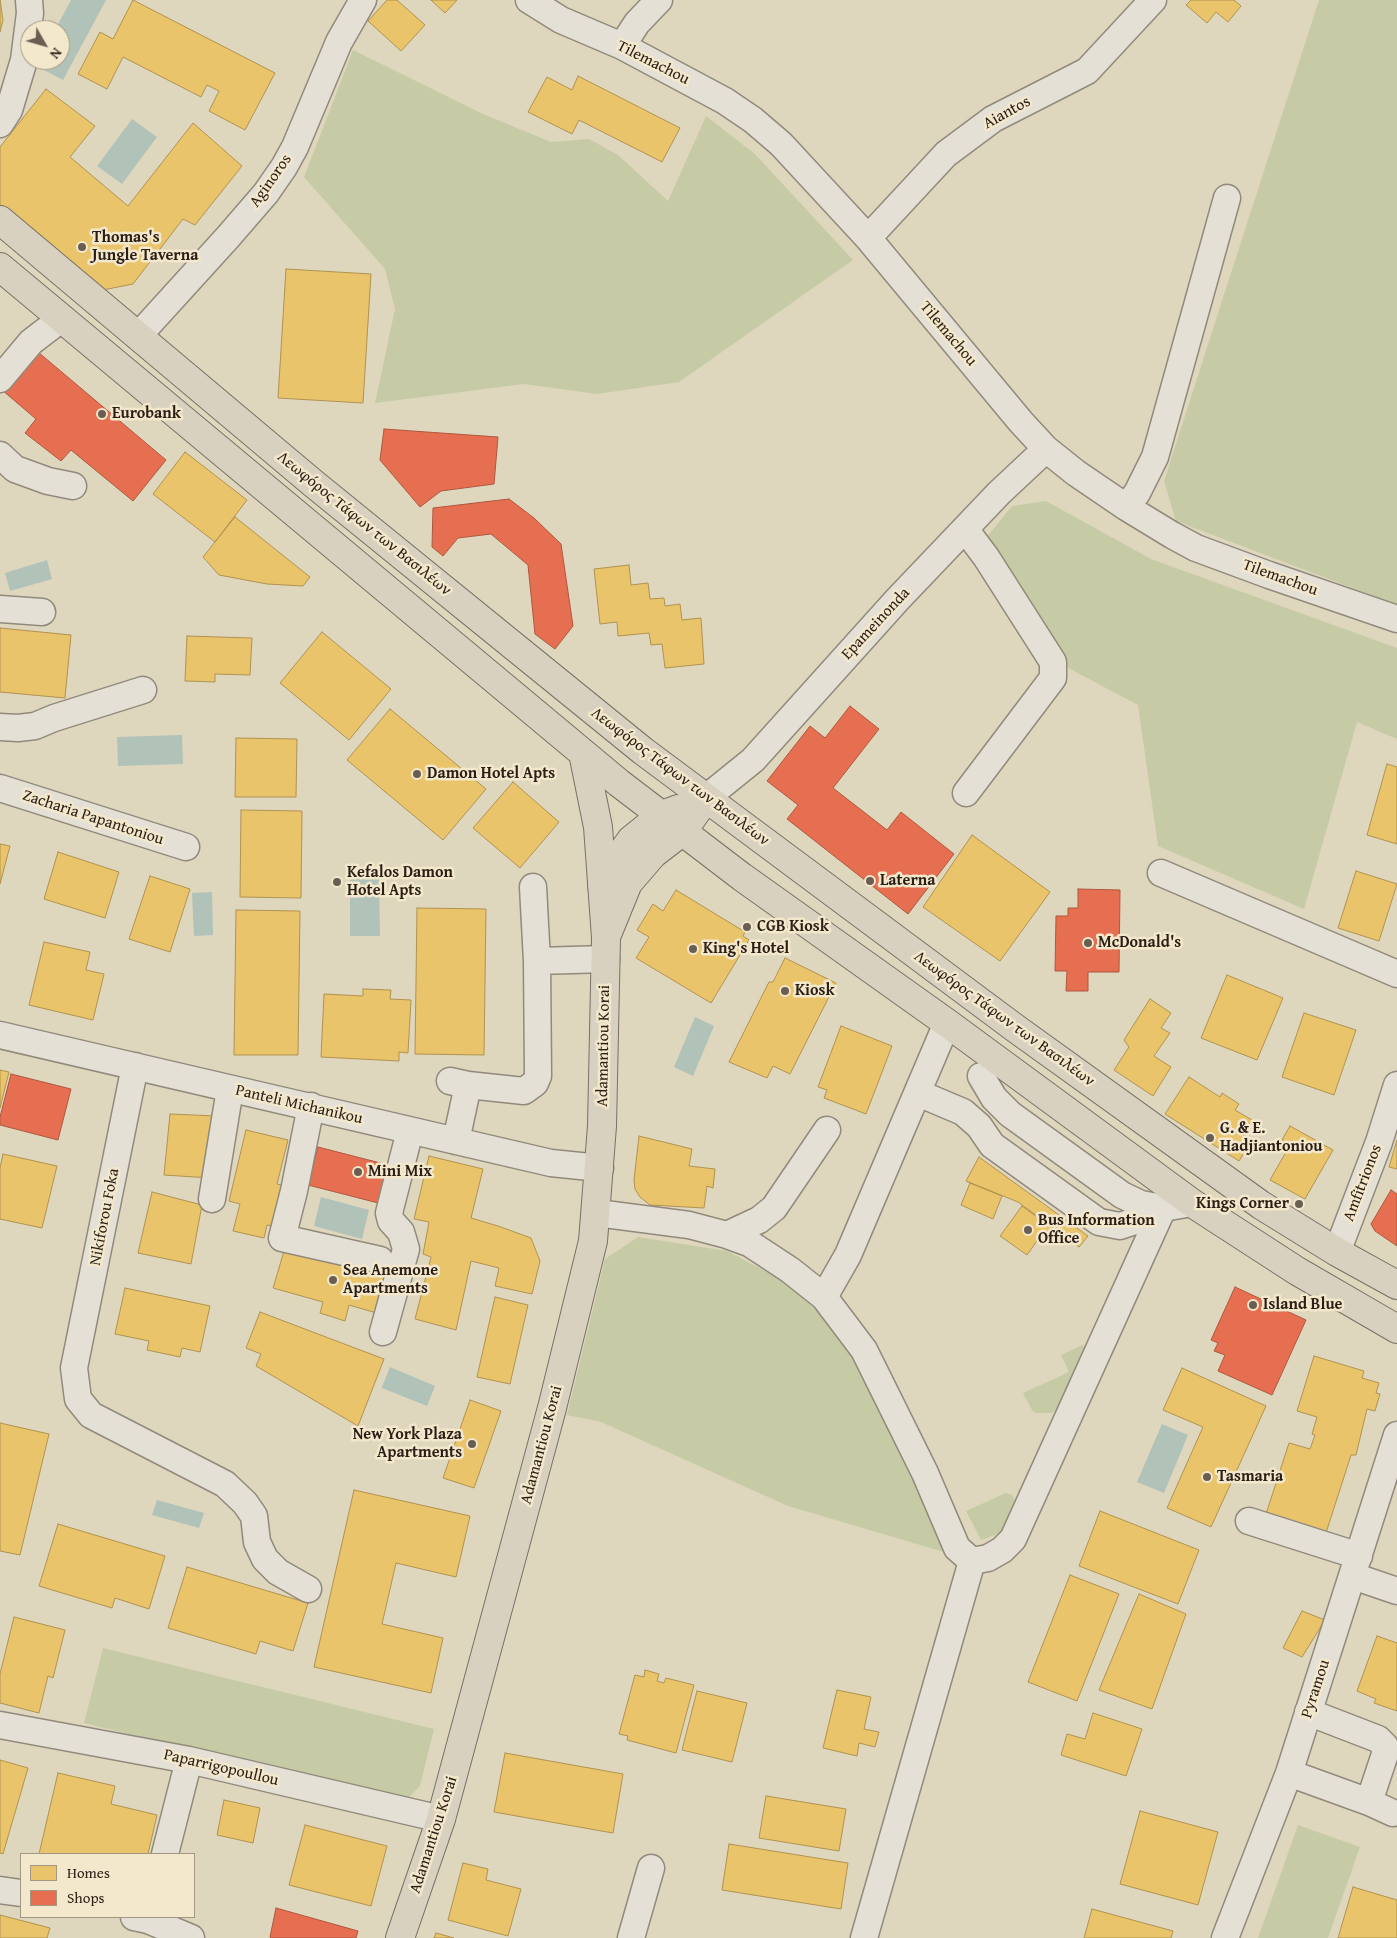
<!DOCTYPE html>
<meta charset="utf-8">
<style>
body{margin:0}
#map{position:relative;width:1397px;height:1938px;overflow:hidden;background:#dfd6be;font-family:"Gentium Book Plus",serif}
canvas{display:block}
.legend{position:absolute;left:20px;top:1853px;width:175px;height:65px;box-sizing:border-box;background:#f3e8cc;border:1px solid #a39783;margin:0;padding:6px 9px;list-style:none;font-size:15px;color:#2a1e16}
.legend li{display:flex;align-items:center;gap:10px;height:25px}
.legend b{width:25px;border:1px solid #a39783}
.north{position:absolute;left:20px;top:20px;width:50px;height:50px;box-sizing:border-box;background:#f3e8cc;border:1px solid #a39783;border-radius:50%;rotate:128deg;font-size:14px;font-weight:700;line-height:20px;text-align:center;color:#2a1e16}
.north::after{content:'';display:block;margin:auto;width:18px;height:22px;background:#695e51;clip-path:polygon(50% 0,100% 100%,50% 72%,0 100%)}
</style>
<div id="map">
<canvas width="1397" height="1938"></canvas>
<ul class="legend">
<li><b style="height:14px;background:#e9c46a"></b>Homes</li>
<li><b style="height:14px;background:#e76f51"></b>Shops</li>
</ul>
<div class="north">N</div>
</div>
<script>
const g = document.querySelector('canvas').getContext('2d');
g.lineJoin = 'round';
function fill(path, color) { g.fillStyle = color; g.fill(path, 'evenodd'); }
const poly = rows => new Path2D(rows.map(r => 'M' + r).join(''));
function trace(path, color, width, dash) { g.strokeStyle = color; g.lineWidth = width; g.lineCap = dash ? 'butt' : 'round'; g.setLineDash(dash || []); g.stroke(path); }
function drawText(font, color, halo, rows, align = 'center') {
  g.font = font + ' "Gentium Book Plus",serif'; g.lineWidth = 5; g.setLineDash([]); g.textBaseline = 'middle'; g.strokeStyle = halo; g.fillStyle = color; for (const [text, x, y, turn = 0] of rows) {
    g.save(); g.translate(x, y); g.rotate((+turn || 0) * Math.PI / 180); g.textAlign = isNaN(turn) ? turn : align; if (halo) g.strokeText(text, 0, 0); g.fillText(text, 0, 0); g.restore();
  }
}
const green = poly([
 [1319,0,1397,0,1397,605,1176,521,1164,481],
 [353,50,483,114,551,142,589,139,618,155,668,201,706,116,755,154,853,260,679,382,597,394,524,384,375,403,395,309,385,269,304,177],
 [1046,501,1151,559,1397,648,1397,739,1357,722,1304,909,1158,846,1138,705,1040,653,973,554,1012,506],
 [638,1237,727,1251,784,1281,843,1334,917,1478,944,1552,788,1506,601,1422,567,1415,605,1259],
 [1082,1345,1086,1348,1060,1407,1052,1413,1036,1413,1032,1410,1023,1393,1069,1372,1061,1355],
 [1006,1493,1012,1495,1016,1503,1001,1533,981,1540,966,1511],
 [103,1648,434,1729,420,1786,408,1798,393,1799,84,1723],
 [1298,1825,1360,1847,1328,1938,1258,1938]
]);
const water = poly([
 [71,0,106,0,63,80,36,66,39,60,60,60,60,30,55,30],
 [132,119,157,137,122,184,97,166],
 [47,560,52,579,10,591,5,573],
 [182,735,183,764,118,766,117,737],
 [350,875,379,875,380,936,350,936],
 [212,892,213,935,194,936,192,893],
 [695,1017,714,1026,693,1076,674,1067],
 [321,1197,369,1210,362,1239,314,1226],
 [390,1367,435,1386,427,1406,382,1388,380,1392],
 [1162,1424,1188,1435,1164,1493,1137,1482],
 [157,1500,204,1513,199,1528,152,1515]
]);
const homes = poly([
 [0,0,3,20,0,32,0,0],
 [133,0,275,73,245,130,209,111,219,91,207,85,201,97,123,57,107,89,78,74,100,32,113,39,133,0],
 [387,0,397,0,425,25,401,51,368,21,387,0],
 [431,0,457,0,445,13,431,0],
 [1191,0,1234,0,1241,6,1228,22,1216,12,1207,23,1186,5,1191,0],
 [578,76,680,128,662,162,579,120,572,134,528,112,547,77,572,90,578,76],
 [46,89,95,126,70,157,128,206,193,123,242,166,195,225,183,219,133,284,103,290,0,208,0,147,46,89],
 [286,269,371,274,363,403,278,398,286,269],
 [185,452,247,500,215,542,153,494,185,452],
 [235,517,310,577,303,586,267,584,219,575,203,557,235,517],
 [629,565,631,585,648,583,650,599,664,598,665,606,680,604,682,620,701,618,704,664,665,668,662,644,651,645,649,633,618,636,617,622,600,624,594,569,629,565],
 [0,628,71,635,65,698,0,692,0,628],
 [322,632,391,689,349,740,280,683,322,632],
 [187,636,252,638,250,675,215,674,215,682,185,681,187,636],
 [390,709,486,789,443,840,347,760,390,709],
 [236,738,297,739,296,797,235,797,236,738],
 [1387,764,1397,767,1397,844,1367,835,1387,764],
 [513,782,559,822,520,868,473,828,513,782],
 [241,810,302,811,301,898,240,897,241,810],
 [972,835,1050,892,1000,961,923,907,972,835],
 [0,844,10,846,0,884,0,844],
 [58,852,119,872,105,918,44,899,58,852],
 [1356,871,1397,884,1379,941,1338,928,1356,871],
 [150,876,190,889,170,952,129,939,150,876],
 [676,890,745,932,743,936,749,940,711,1003,636,958,649,937,637,930,653,904,663,911,676,890],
 [417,908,486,909,484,1055,415,1054,417,908],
 [236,910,300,911,298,1055,234,1055,236,910],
 [44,942,90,952,86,970,104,974,93,1020,29,1005,44,942],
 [785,958,836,983,790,1074,773,1066,767,1078,729,1062,769,982,773,982,785,958],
 [1227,975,1283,998,1257,1060,1201,1038,1227,975],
 [363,989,391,990,390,999,411,1000,408,1053,399,1052,399,1061,321,1057,324,994,363,996,363,989],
 [1150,999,1171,1013,1161,1028,1170,1033,1154,1056,1171,1067,1153,1096,1114,1070,1129,1047,1124,1040,1150,999],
 [1304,1013,1356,1030,1334,1095,1282,1077,1304,1013],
 [841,1026,892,1046,866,1114,824,1098,827,1090,818,1087,841,1026],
 [0,1070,9,1072,0,1108,0,1070],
 [1189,1077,1220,1097,1222,1093,1239,1104,1235,1110,1252,1120,1243,1135,1252,1140,1239,1161,1165,1114,1189,1077],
 [170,1114,216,1116,211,1178,164,1175,170,1114],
 [1290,1126,1333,1150,1305,1199,1270,1180,1290,1145,1282,1140,1290,1126],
 [246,1130,288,1140,277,1184,287,1186,277,1227,267,1225,264,1238,233,1231,240,1204,229,1201,246,1130],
 [639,1136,692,1149,689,1166,715,1169,713,1188,707,1186,704,1208,650,1205,640,1197,635,1189,634,1180,639,1136],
 [1397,1140,1397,1169,1389,1167,1397,1140],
 [3,1154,57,1166,42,1228,0,1219,0,1168,3,1154],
 [429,1156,483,1169,471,1218,498,1226,531,1238,540,1261,532,1294,495,1286,499,1268,471,1261,456,1330,415,1319,431,1257,423,1254,429,1222,414,1219,429,1156],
 [979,1157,1088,1236,1079,1247,1018,1202,966,1181,979,1157],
 [970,1183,1002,1196,993,1219,961,1205,970,1183],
 [152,1192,202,1205,191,1264,138,1253,152,1192],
 [1022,1206,1052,1228,1048,1234,1044,1231,1027,1255,1000,1236,1022,1206],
 [287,1241,393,1271,380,1314,349,1305,345,1321,320,1313,323,1302,273,1288,287,1241],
 [125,1288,210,1306,200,1352,182,1348,180,1357,147,1350,149,1341,115,1334,125,1288],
 [495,1297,528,1305,510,1384,477,1377,495,1297],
 [260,1312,384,1359,358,1426,256,1366,261,1354,246,1348,260,1312],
 [1314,1356,1364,1371,1362,1378,1379,1383,1376,1393,1380,1394,1375,1411,1367,1409,1356,1455,1351,1455,1325,1536,1265,1517,1289,1443,1310,1449,1315,1435,1312,1434,1317,1417,1297,1411,1314,1356],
 [1182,1368,1266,1406,1211,1527,1167,1508,1203,1427,1163,1410,1182,1368],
 [470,1400,501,1411,474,1488,443,1478,470,1400],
 [0,1423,49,1434,20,1555,0,1551,0,1423],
 [354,1490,470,1516,456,1577,396,1563,382,1624,443,1638,431,1693,314,1667,354,1490],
 [1100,1511,1199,1550,1178,1604,1079,1566,1100,1511],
 [58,1524,165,1556,149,1609,115,1598,112,1608,39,1586,58,1524],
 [187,1567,308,1603,293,1651,260,1641,256,1654,168,1628,187,1567],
 [1070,1575,1119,1594,1077,1701,1028,1682,1070,1575],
 [1139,1594,1186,1614,1152,1709,1099,1690,1139,1594],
 [1302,1611,1325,1620,1302,1657,1283,1648,1302,1611],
 [14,1617,65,1630,53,1678,48,1676,39,1713,0,1703,0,1674,14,1617],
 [1377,1636,1397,1643,1397,1711,1374,1703,1376,1699,1357,1691,1377,1636],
 [645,1670,659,1674,657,1681,664,1683,666,1678,694,1685,676,1753,627,1740,628,1736,619,1734,635,1675,644,1677,645,1670],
 [837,1690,871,1697,864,1729,879,1732,875,1747,859,1743,857,1756,823,1748,837,1690],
 [697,1691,747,1703,732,1762,682,1750,697,1691],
 [1093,1713,1142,1729,1126,1776,1061,1755,1067,1734,1085,1739,1093,1713],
 [505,1753,623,1774,613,1833,494,1812,505,1753],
 [0,1760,28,1768,3,1854,0,1853,0,1760],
 [58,1773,115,1786,111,1804,157,1815,148,1854,39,1854,58,1773],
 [766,1796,846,1809,839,1851,759,1838,766,1796],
 [224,1800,260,1808,253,1843,217,1835,224,1800],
 [1140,1811,1218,1832,1198,1905,1120,1884,1140,1811],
 [305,1825,387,1846,371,1906,289,1885,305,1825],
 [729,1844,848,1863,841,1909,722,1890,729,1844],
 [463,1863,488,1869,486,1880,521,1889,508,1936,448,1920,463,1863],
 [1353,1887,1397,1900,1397,1938,1338,1938,1353,1887],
 [1092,1909,1173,1931,1171,1938,1084,1938,1092,1909],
 [0,1915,50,1928,47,1938,0,1938,0,1915],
 [436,1933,454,1938,434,1938,436,1933]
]);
const shops = poly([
 [38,352,166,460,133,501,71,450,61,461,25,433,36,419,2,390,38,352],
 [384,429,498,437,494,484,441,491,420,507,380,460,384,429],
 [509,499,534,518,561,544,573,626,555,649,535,634,528,565,491,534,458,538,443,556,432,547,433,508,509,499],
 [850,706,879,729,833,788,887,830,901,812,954,854,908,914,787,819,798,805,767,781,810,726,825,738,850,706],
 [1078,889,1120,890,1119,972,1088,972,1088,991,1066,991,1067,971,1055,971,1056,916,1068,916,1068,908,1078,908,1078,889],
 [11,1074,71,1089,58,1140,0,1125,0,1117,11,1074],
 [318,1147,396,1167,386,1205,308,1185,318,1147],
 [1391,1190,1397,1194,1397,1246,1375,1231,1371,1224,1391,1190],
 [1235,1287,1306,1320,1272,1395,1218,1371,1225,1355,1214,1351,1218,1343,1211,1340,1235,1287],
 [276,1908,358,1931,356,1938,271,1938,270,1937,276,1908]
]);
const minor = poly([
 [529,0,561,20,622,46,725,101,753,120,781,144,868,238,1021,422,1046,449,1076,473,1126,507,1172,535,1196,548,1269,575,1397,619],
 [622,46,637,23,659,0],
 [0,124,9,110,24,60,30,13,29,0],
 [868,238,946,154,993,119,1087,71,1153,0],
 [138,336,228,237,266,193,284,167,295,147,339,42,363,0],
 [0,379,31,342,61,319],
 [0,455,15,469,48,481,73,486],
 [1126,507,1137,493,1155,457,1227,198],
 [965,529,986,557,1053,662,1053,678,966,793],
 [0,609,42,612],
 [0,727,18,728,35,726,54,718,143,690],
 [0,788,186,847],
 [706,798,753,760,897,600,999,493,1046,449],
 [1161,873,1397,974],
 [537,961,606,959],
 [0,1035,551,1163,600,1168],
 [135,1066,74,1368,78,1399,91,1415,225,1484,245,1503,254,1516,257,1542,265,1559,278,1572,308,1589],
 [981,1076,994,1098,1010,1114,1122,1195,1141,1204,1163,1208],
 [450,1081,468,1085,524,1091,535,1083,538,1076,537,961,533,887],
 [918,1093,963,1112,979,1126,992,1145,1099,1222,1120,1226,1138,1220,1163,1208],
 [311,1106,294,1191,282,1238,380,1260],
 [456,1141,468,1085],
 [212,1199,230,1089],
 [597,1213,689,1225,727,1235,749,1243,790,1270,824,1297,864,1350,925,1473,957,1548,972,1561,988,1558,1002,1550,1013,1539,1163,1208,1192,1203],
 [727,1235,759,1220,774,1208,827,1130],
 [1337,1252,1379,1142,1397,1085],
 [824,1297,848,1255,947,1023],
 [383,1332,406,1249,401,1232,391,1221,389,1213,410,1131],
 [1249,1521,1359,1556],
 [1353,1576,1397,1591],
 [1308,1712,1378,1739,1385,1746,1385,1754,1369,1802],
 [0,1725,189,1760,441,1819],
 [1289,1773,1369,1802,1393,1813],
 [165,1854,189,1760],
 [0,1890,21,1893],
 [134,1917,148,1920,191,1938],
 [631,1938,651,1868],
 [864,1938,972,1561],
 [1225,1938,1289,1773,1397,1435]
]);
const major = poly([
 [0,220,314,484,643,751,1015,1028,1261,1205,1337,1252,1397,1285],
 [0,267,619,783,742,877,947,1023,1192,1203,1297,1271,1397,1329],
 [602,886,610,869,631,840,662,815,678,809],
 [608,932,628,883,653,854,683,831,706,798],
 [400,1938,441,1819,552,1408,593,1241,602,1126,606,938,598,827,583,753]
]);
const markers = [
 [82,247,5,"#695e51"],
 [102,414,5,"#695e51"],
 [417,774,5,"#695e51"],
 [870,881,5,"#695e51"],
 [337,882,5,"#695e51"],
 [747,927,5,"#695e51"],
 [1088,943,5,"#695e51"],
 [693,949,5,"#695e51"],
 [785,991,5,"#695e51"],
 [1210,1138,5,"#695e51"],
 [358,1172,5,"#695e51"],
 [1299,1204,5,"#695e51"],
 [1028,1230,5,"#695e51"],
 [333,1280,5,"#695e51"],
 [1253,1305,5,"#695e51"],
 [472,1444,5,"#695e51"],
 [1207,1477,5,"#695e51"]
];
const streetNames = [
 ["Tilemachou",653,63,27],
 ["Aiantos",1007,113,-29],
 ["Aginoros",271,181,-55],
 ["Tilemachou",948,334,50],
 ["Λεωφόρος Τάφων των Βασιλέων",364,524,39],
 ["Tilemachou",1280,578,20],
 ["Epameinonda",876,624,-47],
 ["Λεωφόρος Τάφων των Βασιλέων",680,777,37],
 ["Zacharia Papantoniou",93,818,18],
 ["Λεωφόρος Τάφων των Βασιλέων",1004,1019,36],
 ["Adamantiou Korai",604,1046,-89],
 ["Panteli Michanikou",299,1105,13],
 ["Amfitrionos",1363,1183,-69],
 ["Nikiforou Foka",105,1217,-79],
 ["Adamantiou Korai",542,1445,-75],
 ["Pyramou",1316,1689,-72],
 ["Paparrigopoullou",221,1768,13],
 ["Adamantiou Korai",434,1835,-72]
];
const poiNames = [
 ["Thomas's",92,238],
 ["Jungle Taverna",92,256],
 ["Eurobank",112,414],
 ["Damon Hotel Apts",427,774],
 ["Kefalos Damon",347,873],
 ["Hotel Apts",347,891],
 ["Laterna",880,881],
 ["CGB Kiosk",757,927],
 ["McDonald's",1098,943],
 ["King's Hotel",703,949],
 ["Kiosk",795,991],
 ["G. & E.",1220,1129],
 ["Hadjiantoniou",1220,1147],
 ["Mini Mix",368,1172],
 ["Kings Corner",1289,1204,"right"],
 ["Bus Information",1038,1221],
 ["Office",1038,1239],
 ["Sea Anemone",343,1271],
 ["Apartments",343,1289],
 ["Island Blue",1263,1305],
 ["New York Plaza",462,1435,"right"],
 ["Apartments",462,1453,"right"],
 ["Tasmaria",1217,1477]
];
fill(green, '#c6cba5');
fill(water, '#b1c2b8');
fill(homes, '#e9c46a');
trace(homes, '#b09251', 1);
fill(shops, '#e76f51');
trace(shops, '#ae573f', 1);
trace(minor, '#918a7c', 29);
trace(major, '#787165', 30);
trace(minor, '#e5e0d5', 26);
trace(major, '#d9d1c0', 28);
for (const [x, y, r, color] of markers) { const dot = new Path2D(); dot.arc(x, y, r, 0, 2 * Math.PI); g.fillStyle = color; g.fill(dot); trace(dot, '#f3e8cc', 2); }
drawText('16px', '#2a1e16', '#f3e8cc', streetNames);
drawText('bold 16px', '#2a1e16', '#f3e8cc', poiNames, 'left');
</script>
